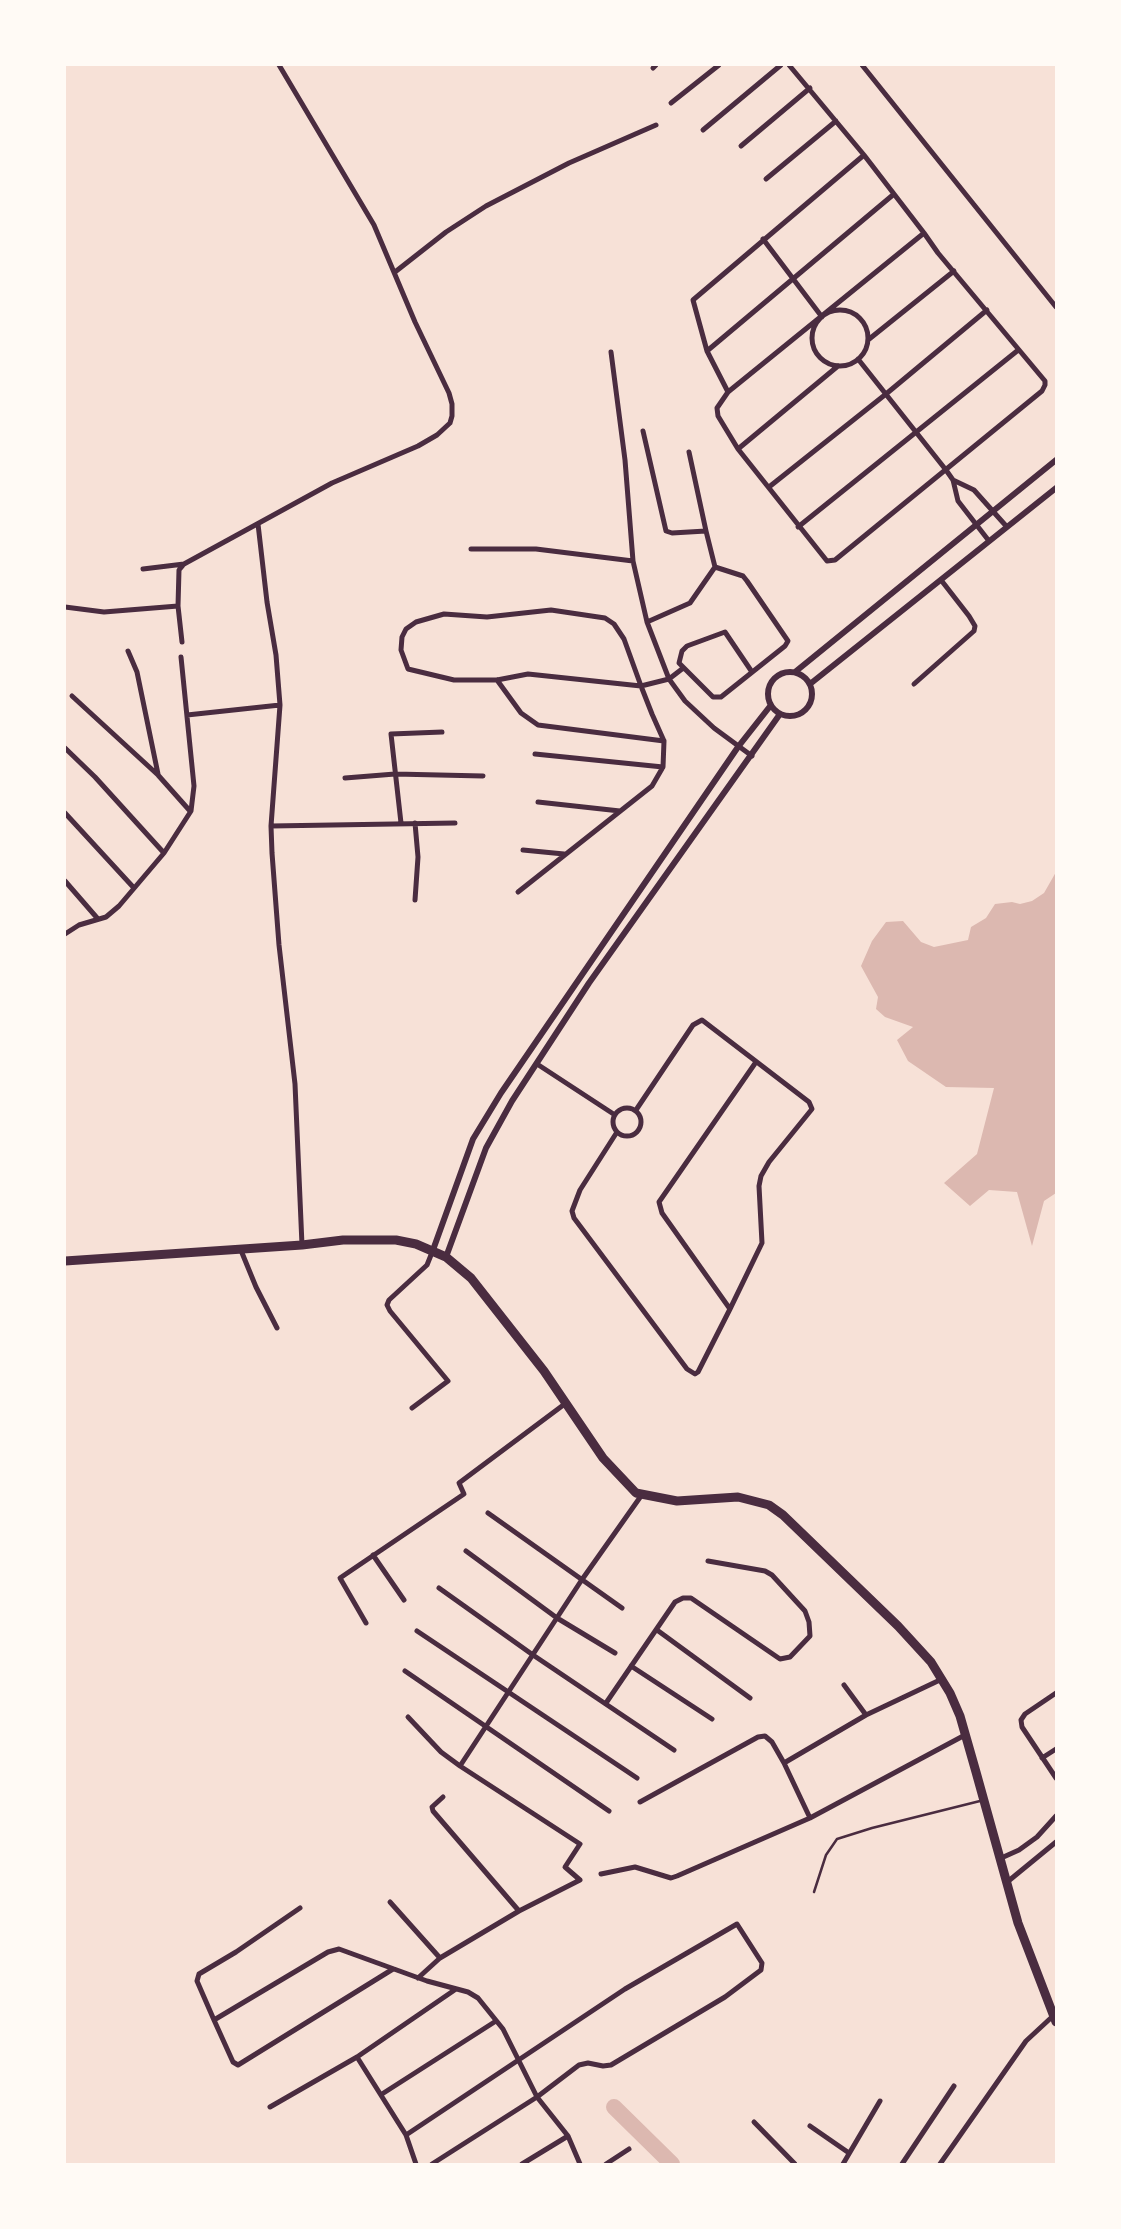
<!DOCTYPE html>
<style>
body{margin:0}
#map{position:relative;width:1121px;height:2229px;overflow:hidden;background:#f7e1d7;font-family:Inter,sans-serif}
canvas{display:block}
.frame{position:absolute;inset:0;border:66px solid #fffaf5;pointer-events:none}
</style>
<div id="map">
<canvas width="1121" height="2229"></canvas>
<div class="frame"></div>
</div>
<script>
const g = document.querySelector('canvas').getContext('2d');
g.lineJoin = 'round';
function fill(path, color) { g.fillStyle = color; g.fill(path, 'evenodd'); }
const poly = rows => new Path2D(rows.map(r => 'M' + r).join(''));
function trace(path, color, width, dash) { g.strokeStyle = color; g.lineWidth = width; g.lineCap = dash ? 'butt' : 'round'; g.setLineDash(dash || []); g.stroke(path); }
const water = poly([
 [1056,872,1056,1193,1044,1201,1032,1246,1017,1192,989,1190,970,1206,944,1183,977,1154,994,1088,946,1087,908,1061,897,1040,913,1027,885,1017,876,1009,878,997,861,966,872,941,886,922,903,921,921,942,934,947,968,940,971,927,986,918,995,904,1012,902,1020,904,1032,901,1044,893]
]);
const river = poly([
 [614,2107,672,2164]
]);
const service = poly([
 [814,1892,826,1855,837,1839,872,1828,980,1801]
]);
const minor = poly([
 [789,65,864,155,924,233,938,253,1045,381,1045,385,1042,391,835,560,827,561,738,449,718,416,717,408,728,392,924,233],
 [862,65,1056,307],
 [653,68,656,65],
 [671,103,719,65],
 [703,130,781,65],
 [741,146,810,88],
 [766,179,836,121],
 [763,239,822,317],
 [395,272,446,232,486,206,569,163,656,125],
 '812 338a28 28 0 1 1 56 0a28 28 0 1 1-56 0Z',
 [868,340,954,271],
 [707,351,894,194],
 [858,359,946,470,953,480,958,501,989,541],
 [728,392,707,351,693,300,864,155],
 [643,431,666,531,672,533,706,531,715,567,690,603,647,622],
 [738,449,838,366],
 [689,452,706,531],
 [953,480,974,490,1007,527],
 [769,487,886,394,987,310],
 [258,524,267,602,276,655,280,705,271,826,272,853,279,945,295,1084,302,1245],
 [798,527,1017,351],
 [471,549,536,549,633,561,625,460,611,352],
 [633,561,647,622,669,679,685,701,714,728,752,756],
 [715,567,743,576,747,581,788,641,785,646,721,697,713,697,679,663,682,651,687,646,725,632,752,672],
 [143,569,184,564],
 [65,607,104,612,178,606],
 [182,642,178,606,179,570,184,564,332,483,418,446,437,435,450,423,452,416,452,404,449,393,415,322,374,225,279,65],
 [128,651,137,672,158,774],
 [497,680,521,713,538,725,664,741],
 [914,684,974,631,975,626,969,616,941,580],
 [72,696,158,775,190,811],
 [187,715,280,705],
 [65,748,95,777,164,853],
 [535,754,663,767],
 [345,778,395,774,483,776],
 [538,802,620,811],
 [65,813,134,888],
 [401,823,391,734,442,732],
 [271,826,455,823],
 [523,850,564,854],
 [65,881,98,919],
 [518,892,652,786,663,767,664,741,652,714,641,686,624,639,614,624,605,618,551,610,487,617,444,614,416,622,406,629,402,637,401,650,408,669,454,680,497,680,528,674,641,686,669,679,682,669],
 [415,900,418,857,415,823],
 [65,934,79,925,106,917,119,906,164,853,191,811,194,786,181,657],
 [537,1064,615,1115],
 '613 1122a14 14 0 1 1 28 0a14 14 0 1 1-28 0Z',
 [617,1132,580,1190,572,1211,574,1218,687,1369,695,1374,698,1372,730,1309,762,1243,759,1186,761,1176,769,1162,812,1109,809,1102,702,1020,693,1025,636,1110],
 [240,1248,256,1287,277,1328],
 [730,1309,662,1213,659,1202,756,1062],
 [412,1408,448,1381,390,1311,387,1305,389,1300,427,1265,433,1250],
 [488,1513,622,1608],
 [466,1551,557,1618,615,1653],
 [373,1555,404,1600],
 [439,1588,533,1655,674,1750],
 [366,1623,340,1578,464,1494,459,1483,566,1403],
 [657,1630,750,1698],
 [417,1631,637,1778],
 [631,1666,712,1719],
 [405,1671,609,1811],
 [844,1685,866,1715],
 [1056,1693,1025,1714,1021,1720,1022,1727,1056,1778],
 [606,1703,675,1602,683,1598,691,1598,780,1659,790,1657,810,1636,809,1622,805,1611,772,1575,765,1571,708,1561],
 [408,1717,441,1752,460,1766,581,1581,641,1496],
 [1042,1758,1056,1749],
 [784,1763,866,1715,942,1679],
 [443,1797,432,1807,433,1811,519,1911],
 [640,1802,758,1737,765,1736,772,1742,784,1763,810,1818],
 [999,1859,1019,1850,1037,1837,1056,1816],
 [601,1874,635,1867,671,1878,677,1876,810,1818,965,1735],
 [1006,1883,1056,1842],
 [390,1902,440,1958],
 [393,1969,238,2065,233,2062,214,2020,328,1952,339,1949,427,1981,468,1992,478,1998,503,2029,537,2097,568,2136,580,2164],
 [418,1978,440,1958,519,1911,580,1880,565,1867,580,1844,460,1766],
 [214,2020,197,1981,199,1974,236,1952,300,1908],
 [357,2057,406,2135,416,2164],
 [382,2094,496,2021],
 [270,2107,357,2057,456,1989],
 [754,2122,795,2164],
 [810,2126,849,2153],
 [406,2135,625,1989,737,1924,762,1963,761,1970,725,1997,611,2065,603,2066,588,2063,579,2065,537,2097,432,2164],
 [522,2164,568,2136],
 [606,2164,629,2149],
 [843,2164,880,2101],
 [902,2164,954,2086],
 [940,2164,1026,2041,1053,2016]
]);
const tertiary = poly([
 [795,672,1056,460],
 '768 694a22 22 0 1 1 44 0a22 22 0 1 1-44 0Z',
 [810,684,1056,488],
 [433,1250,473,1139,501,1093,738,747,771,705],
 [446,1257,486,1148,512,1101,589,983,780,714]
]);
const trunk = poly([
 [65,1261,302,1245,343,1240,396,1240,416,1244,446,1257,471,1278,544,1371,603,1458,636,1493,677,1501,738,1497,769,1505,783,1515,898,1626,931,1662,950,1693,960,1716,976,1772,1018,1923,1056,2022]
]);
fill(water, '#dcb8b0');
trace(river, '#dcb8b0', 16);
trace(service, '#4a2c40', 2.5);
trace(minor, '#4a2c40', 5);
trace(tertiary, '#4a2c40', 6);
trace(trunk, '#4a2c40', 9);
</script>
